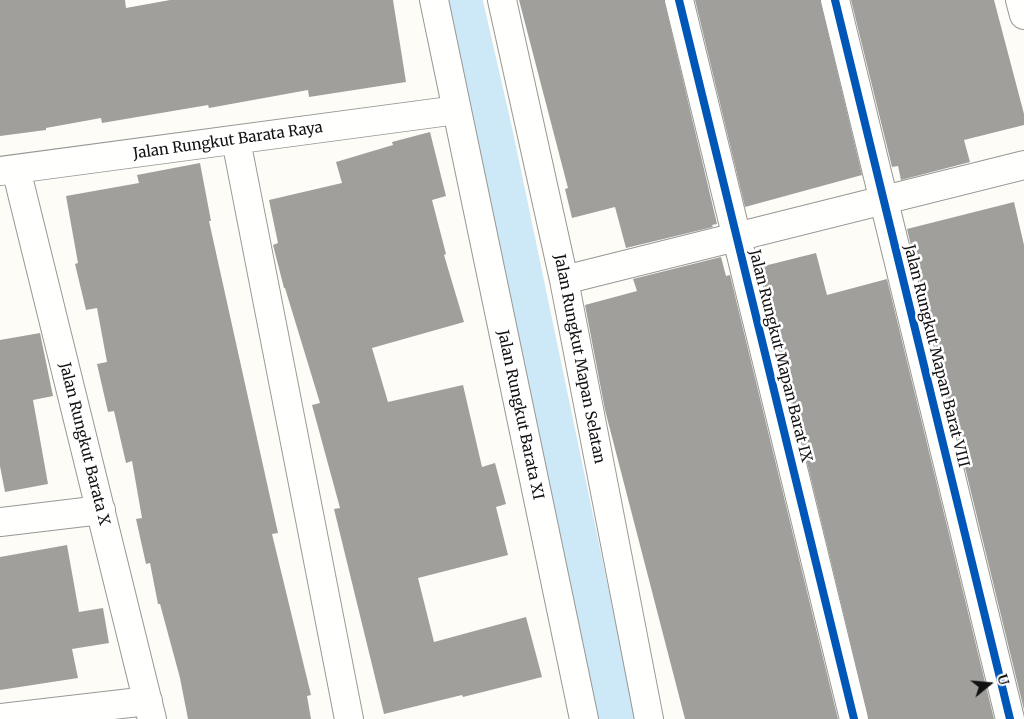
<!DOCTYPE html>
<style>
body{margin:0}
#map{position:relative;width:1024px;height:719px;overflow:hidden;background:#fdfcf7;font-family:Merriweather,serif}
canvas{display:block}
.north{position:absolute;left:964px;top:659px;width:50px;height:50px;-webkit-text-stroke:4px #fff;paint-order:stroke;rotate:73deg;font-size:14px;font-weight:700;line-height:20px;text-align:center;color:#111}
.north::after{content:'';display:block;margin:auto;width:18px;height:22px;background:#111;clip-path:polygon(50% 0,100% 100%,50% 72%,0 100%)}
</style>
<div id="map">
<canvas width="1024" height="719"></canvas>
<div class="north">U</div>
</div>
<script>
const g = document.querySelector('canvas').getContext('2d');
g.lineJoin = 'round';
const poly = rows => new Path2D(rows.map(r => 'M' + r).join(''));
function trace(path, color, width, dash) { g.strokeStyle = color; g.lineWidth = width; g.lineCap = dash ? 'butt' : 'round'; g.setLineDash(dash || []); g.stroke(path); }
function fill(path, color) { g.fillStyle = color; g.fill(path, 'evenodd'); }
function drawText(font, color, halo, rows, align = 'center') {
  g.font = font + ' Merriweather,serif'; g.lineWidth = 5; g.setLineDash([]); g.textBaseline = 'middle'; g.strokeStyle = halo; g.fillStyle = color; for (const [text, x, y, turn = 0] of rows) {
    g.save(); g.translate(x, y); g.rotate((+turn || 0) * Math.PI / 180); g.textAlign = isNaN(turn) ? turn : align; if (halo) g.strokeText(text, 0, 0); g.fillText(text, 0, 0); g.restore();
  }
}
const river = poly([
 [454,0,485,135,607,719]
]);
const building = poly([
 [0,0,125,0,126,8,170,0,393,0,406,82,309,97,308,90,209,108,208,105,102,123,101,118,46,128,46,130,0,136],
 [519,0,664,0,717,224,712,225,713,227,626,248,615,207,572,218,565,189,568,188],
 [695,0,820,0,862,175,745,207],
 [851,0,994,0,1024,114,1024,125,964,140,970,162,901,180,898,166,892,167],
 [430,132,446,196,432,200,446,254,444,255,464,322,372,348,388,402,463,385,482,467,495,463,506,504,496,507,508,555,418,578,434,642,526,617,542,677,463,697,462,695,384,714,334,509,340,508,312,405,320,403,285,288,284,288,273,245,278,243,269,200,342,183,336,162,393,145,392,142],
 [200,163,211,221,209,221,278,533,272,534,311,695,307,696,311,719,188,719,180,678,160,604,158,604,150,563,146,564,136,519,142,518,132,461,126,463,114,411,108,412,97,364,107,362,97,308,86,310,75,264,78,263,66,196,139,183,137,175],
 [1014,202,1024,245,1024,710,907,229],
 [816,253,827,295,887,279,994,719,869,719,760,267],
 [721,257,726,276,730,275,838,719,685,719,605,410,585,305,637,291,633,279],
 [40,333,53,396,33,400,48,484,5,492,0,466,0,340],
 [67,545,79,612,103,608,109,643,72,649,78,678,0,690,0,557]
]);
const street = poly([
 [434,0,584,719],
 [502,0,564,280,649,719],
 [679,0,854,719],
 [835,0,1010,719],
 [1020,0,1024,15],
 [236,140,349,719],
 [16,169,152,719],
 [0,171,457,110],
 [564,280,1024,165],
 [0,522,101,510],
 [0,718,148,701]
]);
const cycleway = poly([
 [679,0,854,719],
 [835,0,1010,719]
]);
const streetNames = [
 ["Jalan Rungkut Barata Raya",228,141,-8],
 ["Jalan Rungkut Mapan Barat IX",780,356,76],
 ["Jalan Rungkut Mapan Barat VIII",936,356,76],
 ["Jalan Rungkut Mapan Selatan",579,359,79],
 ["Jalan Rungkut Barata XI",520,415,78],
 ["Jalan Rungkut Barata X",84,444,76]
];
trace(river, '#cde8f7', 56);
fill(building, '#a19f9c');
trace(street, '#979795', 30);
trace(street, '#fffffe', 28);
trace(cycleway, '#0057b8', 8);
drawText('15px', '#111', '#fff', streetNames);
</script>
